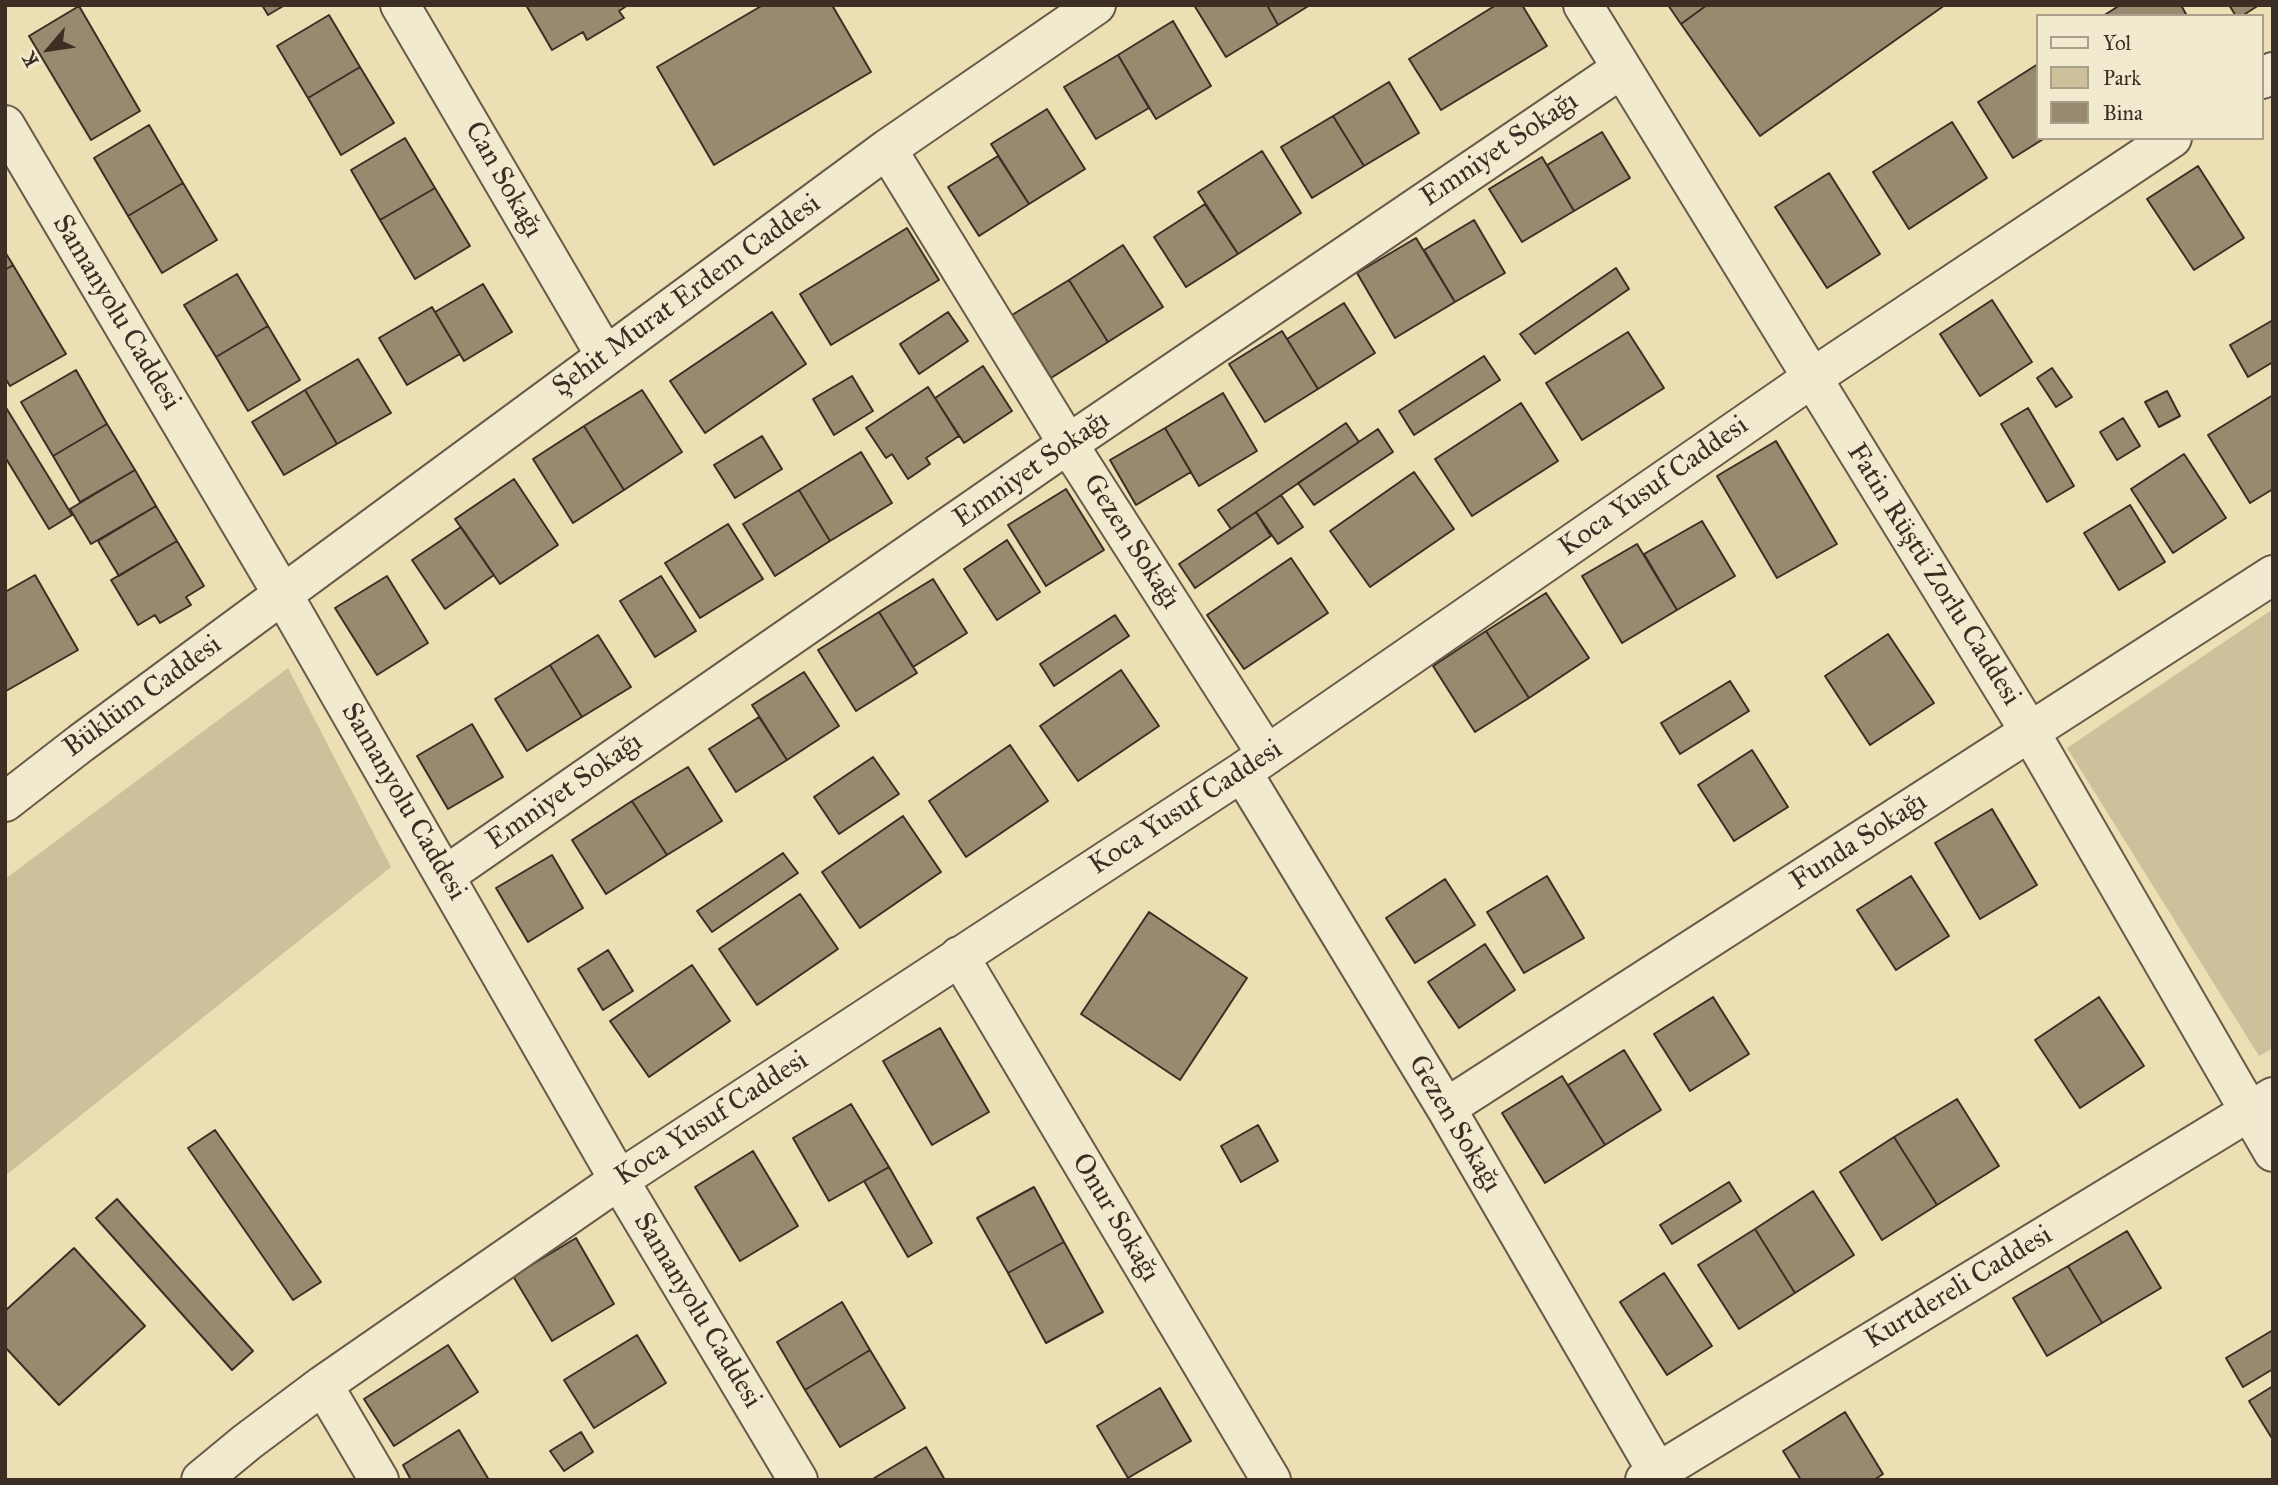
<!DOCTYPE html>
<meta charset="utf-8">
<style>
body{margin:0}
#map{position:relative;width:2278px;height:1485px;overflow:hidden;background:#ebdfb3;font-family:"IM FELL Great Primer",serif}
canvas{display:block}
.frame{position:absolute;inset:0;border:7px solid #3c2e25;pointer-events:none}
.legend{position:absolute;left:2036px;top:14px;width:228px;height:126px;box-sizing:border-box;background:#f2eace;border:2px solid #a99f8a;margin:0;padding:9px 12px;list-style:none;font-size:21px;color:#3c2e25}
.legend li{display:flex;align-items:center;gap:14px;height:35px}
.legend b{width:35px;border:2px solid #a99f8a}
.north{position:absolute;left:14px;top:14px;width:70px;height:70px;-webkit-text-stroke:5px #f2eace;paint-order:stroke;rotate:241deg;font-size:19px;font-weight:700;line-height:28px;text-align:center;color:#3c2e25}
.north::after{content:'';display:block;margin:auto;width:24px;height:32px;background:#3c2e25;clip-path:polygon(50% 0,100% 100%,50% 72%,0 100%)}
</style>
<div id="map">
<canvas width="2278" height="1485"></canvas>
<div class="frame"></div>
<ul class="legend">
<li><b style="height:9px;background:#f2eace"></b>Yol</li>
<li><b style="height:19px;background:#cdc19b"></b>Park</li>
<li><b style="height:19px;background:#978a6f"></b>Bina</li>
</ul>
<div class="north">K</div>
</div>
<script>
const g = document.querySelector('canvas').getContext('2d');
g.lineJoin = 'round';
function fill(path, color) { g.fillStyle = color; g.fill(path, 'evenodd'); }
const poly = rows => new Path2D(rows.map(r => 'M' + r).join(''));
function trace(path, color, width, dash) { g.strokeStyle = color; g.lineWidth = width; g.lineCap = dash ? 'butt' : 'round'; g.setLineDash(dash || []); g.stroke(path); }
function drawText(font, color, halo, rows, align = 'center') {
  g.font = font + ' "IM FELL Great Primer",serif'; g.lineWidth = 6; g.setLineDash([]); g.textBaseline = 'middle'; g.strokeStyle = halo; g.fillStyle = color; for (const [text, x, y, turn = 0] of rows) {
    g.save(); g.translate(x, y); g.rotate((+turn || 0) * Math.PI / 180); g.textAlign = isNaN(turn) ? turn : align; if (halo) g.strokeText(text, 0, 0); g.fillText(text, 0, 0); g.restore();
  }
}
const green = poly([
 [2273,609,2273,1048,2259,1056,2067,748],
 [288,668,391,867,5,1176,5,879]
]);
const building = poly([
 [262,5,285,5,268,15,262,5],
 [526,5,628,5,619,11,624,18,587,40,583,32,552,50,526,5],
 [763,5,832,5,871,72,714,165,657,67,763,5],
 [1194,5,1267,5,1278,25,1226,57,1194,5],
 [1267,5,1310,5,1278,25,1267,5],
 [1496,5,1522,5,1547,46,1441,110,1409,59,1496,5],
 [1668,5,1707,5,1681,24,1668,5],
 [1707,5,1945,5,1760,136,1681,24,1707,5],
 [2120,5,2181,5,2187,16,2103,16,2120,5],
 [2229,5,2259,5,2242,16,2236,16,2229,5],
 [79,6,140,111,91,140,29,36,79,6],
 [329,15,360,67,308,98,277,46,329,15],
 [1173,21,1211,86,1156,119,1118,55,1173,21],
 [1118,55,1149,108,1096,139,1064,87,1118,55],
 [2038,64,2038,138,2045,138,2013,158,1978,102,2038,64],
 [360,67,394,123,341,155,308,98,360,67],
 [1389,82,1419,133,1364,166,1333,116,1389,82],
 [1047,109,1085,169,1029,204,991,144,1047,109],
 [1333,116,1364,166,1312,198,1281,147,1333,116],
 [1952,122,1987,178,1909,229,1873,172,1952,122],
 [149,125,183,183,128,216,94,158,149,125],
 [1602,132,1630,178,1574,211,1547,165,1602,132],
 [405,138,435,188,380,220,351,170,405,138],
 [1262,151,1301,213,1238,254,1198,192,1262,151],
 [998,156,1029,204,979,236,948,187,998,156],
 [1542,157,1574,211,1522,242,1489,189,1542,157],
 [2198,166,2244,238,2194,270,2147,199,2198,166],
 [1829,173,1880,254,1827,288,1775,207,1829,173],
 [183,183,217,240,162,273,128,216,183,183],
 [435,188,470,246,415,279,380,220,435,188],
 [1205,204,1238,254,1186,287,1154,237,1205,204],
 [1474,220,1505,273,1455,302,1424,250,1474,220],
 [907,228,939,280,831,345,800,294,907,228],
 [1416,238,1455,302,1395,338,1357,273,1416,238],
 [1123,245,1163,307,1108,342,1069,280,1123,245],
 [5,252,13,265,5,270,5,252],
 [13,265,66,354,10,386,5,378,5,270,13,265],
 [1616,268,1629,289,1535,354,1520,334,1616,268],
 [237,274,268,326,216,357,184,305,237,274],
 [1069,280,1108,342,1051,378,1012,315,1069,280],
 [483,284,512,332,464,361,435,312,483,284],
 [1992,300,2032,362,1980,396,1940,334,1992,300],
 [1344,303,1375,353,1318,389,1287,339,1344,303],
 [432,307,460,354,407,385,379,338,432,307],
 [772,312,806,364,705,433,670,381,772,312],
 [948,312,968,341,919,374,900,344,948,312],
 [2273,320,2273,362,2248,377,2230,345,2273,320],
 [268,326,300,380,248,411,216,357,268,326],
 [1282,331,1318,389,1265,422,1229,364,1282,331],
 [1628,332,1664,388,1582,440,1546,383,1628,332],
 [1484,356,1500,380,1414,435,1399,411,1484,356],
 [358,359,391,413,337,444,305,390,358,359],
 [983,366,1012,411,964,443,935,398,983,366],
 [2052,368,2072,397,2056,407,2037,378,2052,368],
 [76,370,107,424,53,456,21,402,76,370],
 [852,376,873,411,834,435,813,399,852,376],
 [928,387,959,436,926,458,930,464,908,479,892,454,886,458,866,428,928,387],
 [305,390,337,444,284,475,252,422,305,390],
 [642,390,682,452,624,490,584,426,642,390],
 [2167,391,2180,416,2159,427,2145,402,2167,391],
 [1223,393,1257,451,1199,486,1165,428,1223,393],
 [2273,395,2273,489,2250,503,2208,435,2273,395],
 [1521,403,1558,461,1472,516,1435,459,1521,403],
 [5,406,72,515,49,529,5,457,5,406],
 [2028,408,2074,486,2047,502,2001,424,2028,408],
 [2123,418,2140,446,2117,460,2100,432,2123,418],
 [1346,423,1359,442,1231,529,1218,510,1346,423],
 [107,424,135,470,80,502,53,456,107,424],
 [584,426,624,490,573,523,533,459,584,426],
 [1165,428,1191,472,1136,505,1110,460,1165,428],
 [1378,429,1393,452,1314,505,1298,483,1378,429],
 [762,436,782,469,735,498,714,465,762,436],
 [1776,441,1837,544,1777,578,1717,476,1776,441],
 [861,452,892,503,830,541,799,490,861,452],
 [2184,454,2226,518,2173,553,2131,489,2184,454],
 [135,470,156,506,91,544,70,509,135,470],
 [1414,472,1454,529,1370,587,1330,531,1414,472],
 [514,479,558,545,500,584,455,519,514,479],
 [1066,489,1104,550,1046,586,1008,525,1066,489],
 [799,490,830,541,775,576,743,524,799,490],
 [1281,495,1303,527,1278,544,1256,512,1281,495],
 [2130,505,2165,562,2119,590,2084,533,2130,505],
 [156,506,177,541,119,576,98,541,156,506],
 [1256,512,1271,536,1195,588,1179,564,1256,512],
 [1702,521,1735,576,1677,610,1644,554,1702,521],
 [728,524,763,579,700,618,665,563,728,524],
 [461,527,494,575,445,609,412,560,461,527],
 [1007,540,1040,592,997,620,964,569,1007,540],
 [177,541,204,586,186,597,191,605,160,623,155,615,138,625,111,580,177,541],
 [1637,544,1677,610,1622,643,1582,576,1637,544],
 [1291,558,1328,613,1244,669,1207,615,1291,558],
 [35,575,78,650,6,691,5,592,35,575],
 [387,576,428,643,377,675,335,608,387,576],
 [661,576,696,631,655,657,620,601,661,576],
 [933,579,967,633,913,667,879,612,933,579],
 [1546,593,1589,658,1529,698,1486,631,1546,593],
 [879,612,917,673,856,711,818,650,879,612],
 [1115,615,1129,636,1054,686,1040,664,1115,615],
 [1486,631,1529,698,1475,732,1433,666,1486,631],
 [1888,634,1934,703,1870,745,1825,676,1888,634],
 [598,635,631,687,582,717,550,665,598,635],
 [550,665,582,717,527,751,495,699,550,665],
 [1121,670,1159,726,1078,781,1040,726,1121,670],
 [804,672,839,726,787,760,752,705,804,672],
 [1730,681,1749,711,1680,754,1661,723,1730,681],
 [759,717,787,760,736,792,709,749,759,717],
 [472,724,503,777,448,809,417,756,472,724],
 [1010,745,1048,801,966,857,929,801,1010,745],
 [1752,750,1788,807,1734,841,1698,785,1752,750],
 [873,757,899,794,839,834,814,797,873,757],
 [688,767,722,821,667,855,632,801,688,767],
 [632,801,667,855,606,894,572,840,632,801],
 [1992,809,2037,885,1980,919,1935,843,1992,809],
 [903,816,941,872,860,928,822,872,903,816],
 [783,853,798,873,712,932,697,911,783,853],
 [552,855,583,908,528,942,496,888,552,855],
 [1547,876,1584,938,1524,973,1487,912,1547,876],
 [1911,876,1949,936,1896,970,1857,910,1911,876],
 [1445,879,1475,925,1415,963,1386,918,1445,879],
 [800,894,838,949,757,1005,719,949,800,894],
 [1149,912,1247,978,1180,1080,1081,1014,1149,912],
 [1485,944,1515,990,1459,1028,1428,982,1485,944],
 [608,950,633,991,603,1010,578,969,608,950],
 [692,965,730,1021,649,1077,610,1021,692,965],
 [1713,997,1749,1054,1690,1091,1654,1034,1713,997],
 [2099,997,2144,1066,2080,1108,2035,1040,2099,997],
 [940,1028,989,1112,932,1145,883,1061,940,1028],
 [1624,1050,1661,1110,1605,1145,1568,1085,1624,1050],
 [1562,1076,1605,1145,1545,1183,1502,1113,1562,1076],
 [1957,1099,1999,1166,1937,1205,1894,1137,1957,1099],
 [851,1104,889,1167,829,1201,793,1138,851,1104],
 [1258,1125,1278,1161,1241,1182,1221,1146,1258,1125],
 [215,1130,321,1282,293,1300,188,1148,215,1130],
 [1894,1137,1937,1205,1882,1240,1840,1172,1894,1137],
 [753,1151,798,1226,740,1261,695,1187,753,1151],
 [889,1167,932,1243,908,1257,864,1181,889,1167],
 [1729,1182,1741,1201,1672,1244,1660,1225,1729,1182],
 [1034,1187,1064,1242,1008,1273,977,1218,1034,1187],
 [1813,1191,1854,1255,1795,1293,1755,1229,1813,1191],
 [117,1199,253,1351,232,1370,96,1218,117,1199],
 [1755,1229,1795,1293,1739,1329,1698,1265,1755,1229],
 [2127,1231,2161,1288,2102,1323,2068,1266,2127,1231],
 [576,1238,614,1304,552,1341,513,1276,576,1238],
 [1064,1242,1103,1312,1046,1343,1008,1273,1064,1242],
 [74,1248,145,1326,59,1405,5,1347,5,1311,74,1248],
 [2068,1266,2102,1323,2047,1356,2013,1298,2068,1266],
 [1664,1273,1712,1346,1667,1375,1620,1302,1664,1273],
 [842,1302,870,1350,805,1390,777,1342,842,1302],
 [2273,1330,2273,1369,2243,1387,2226,1358,2273,1330],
 [637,1335,666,1383,594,1428,564,1380,637,1335],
 [448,1345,478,1392,394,1446,364,1399,448,1345],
 [870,1350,905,1408,840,1447,805,1390,870,1350],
 [2273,1386,2273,1440,2249,1401,2273,1386],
 [1160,1388,1191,1441,1128,1478,1097,1426,1160,1388],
 [1845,1412,1883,1474,1874,1480,1801,1480,1783,1451,1845,1412],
 [459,1430,489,1480,411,1480,403,1465,459,1430],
 [581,1432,593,1452,564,1471,550,1451,581,1432],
 [926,1447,945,1480,871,1480,926,1447]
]);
const minor = poly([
 [400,5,605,355],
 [1583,5,2030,732,2273,1152],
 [2262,79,2273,72],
 [5,125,283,595,619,1180,798,1480],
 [887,149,1068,444,1267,755],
 [1242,772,1446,1108,1662,1480],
 [5,802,81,743,887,149,1096,5],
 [446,875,1068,444,1621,69],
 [959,956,1271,1480],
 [1446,1108,2273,575],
 [323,1385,379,1480],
 [201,1480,247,1442,323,1385,619,1180,1242,772,1812,378,2172,138],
 [1645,1480,2273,1097]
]);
const streetNames = [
 ["Emniyet Sokağı",1500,150,-34],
 ["Can Sokağı",503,180,60],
 ["Şehit Murat Erdem Caddesi",687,296,-36],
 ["Samanyolu Caddesi",116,313,59],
 ["Emniyet Sokağı",1032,470,-35],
 ["Koca Yusuf Caddesi",1654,487,-35],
 ["Gezen Sokağı",1131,542,57],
 ["Fatin Rüştü Zorlu Caddesi",1933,575,58],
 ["Büklüm Caddesi",143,697,-36],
 ["Emniyet Sokağı",565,792,-35],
 ["Samanyolu Caddesi",403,802,60],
 ["Koca Yusuf Caddesi",1186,808,-33],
 ["Funda Sokağı",1859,842,-33],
 ["Koca Yusuf Caddesi",712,1119,-33],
 ["Gezen Sokağı",1454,1124,59],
 ["Onur Sokağı",1115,1218,59],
 ["Kurtdereli Caddesi",1959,1288,-31],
 ["Samanyolu Caddesi",697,1311,59]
];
fill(green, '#cdc19b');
fill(building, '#978a6f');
trace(building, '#3c2e25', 2);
trace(minor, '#685a48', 42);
trace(minor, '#f2eace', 38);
drawText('28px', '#3c2e25', '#f2eace', streetNames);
</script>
